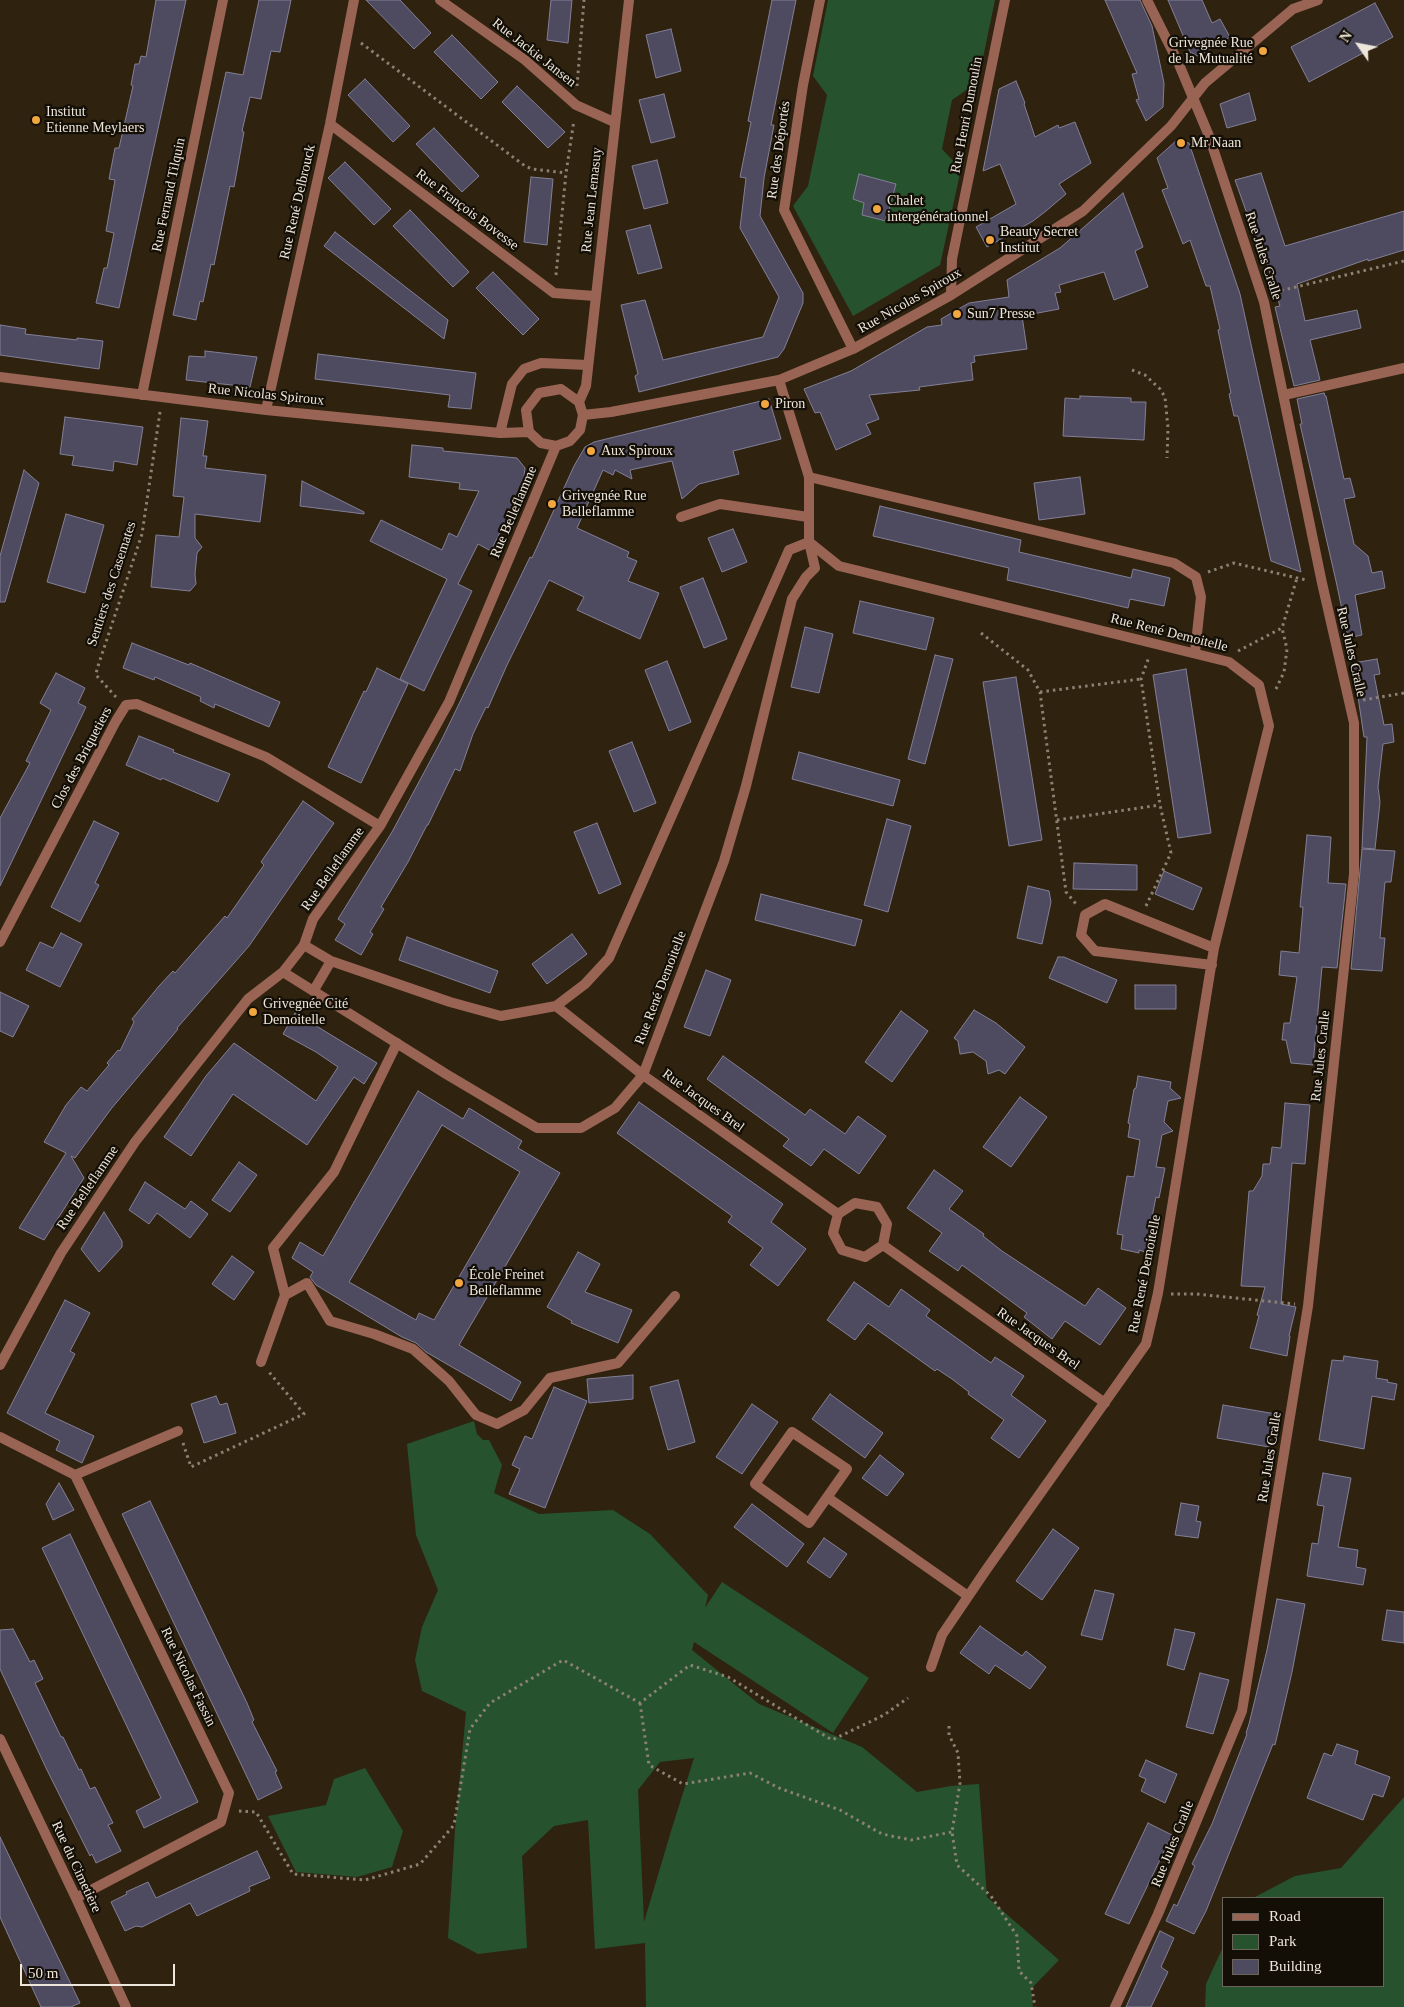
<!DOCTYPE html>
<meta charset="utf-8">
<style>
body{margin:0}
#map{position:relative;width:1404px;height:2007px;overflow:hidden;background:#2f2310;font-family:"Times New Roman",serif}
canvas{display:block}
.legend{position:absolute;left:1222px;top:1897px;width:162px;height:90px;box-sizing:border-box;background:#130e06;border:1px solid #6b645b;margin:0;padding:6px 9px;list-style:none;font-size:15px;color:#eee6db}
.legend li{display:flex;align-items:center;gap:10px;height:25px}
.legend b{width:25px;border:1px solid #6b645b}
.north{position:absolute;left:1334px;top:20px;width:50px;height:50px;-webkit-text-stroke:4px #130e06;paint-order:stroke;rotate:303deg;font-size:14px;font-weight:700;line-height:20px;text-align:center;color:#eee6db}
.north::after{content:'';display:block;margin:auto;width:18px;height:22px;background:#eee6db;clip-path:polygon(50% 0,100% 100%,50% 72%,0 100%)}
.scale{position:absolute;left:20px;top:1964px;width:155px;height:22px;box-sizing:border-box;border:2px solid #eee6db;border-top:0;padding-left:6px;font-size:15px;line-height:18px;white-space:nowrap;color:#eee6db;-webkit-text-stroke:4px #130e06;paint-order:stroke}
</style>
<div id="map">
<canvas width="1404" height="2007"></canvas>
<ul class="legend">
<li><b style="height:6px;background:#9a6455"></b>Road</li>
<li><b style="height:14px;background:#26522d"></b>Park</li>
<li><b style="height:14px;background:#4e4b61"></b>Building</li>
</ul>
<div class="north">N</div>
<div class="scale">50 m</div>
</div>
<script>
const g = document.querySelector('canvas').getContext('2d');
g.lineJoin = 'round';
function fill(path, color) { g.fillStyle = color; g.fill(path, 'evenodd'); }
const poly = rows => new Path2D(rows.map(r => 'M' + r).join(''));
function trace(path, color, width, dash) { g.strokeStyle = color; g.lineWidth = width; g.lineCap = dash ? 'butt' : 'round'; g.setLineDash(dash || []); g.stroke(path); }
function drawText(font, color, halo, rows, align = 'center') {
  g.font = font + ' "Times New Roman",serif'; g.lineWidth = 4.5; g.setLineDash([]); g.textBaseline = 'middle'; g.strokeStyle = halo; g.fillStyle = color; for (const [text, x, y, turn = 0] of rows) {
    g.save(); g.translate(x, y); g.rotate((+turn || 0) * Math.PI / 180); g.textAlign = isNaN(turn) ? turn : align; if (halo) g.strokeText(text, 0, 0); g.fillText(text, 0, 0); g.restore();
  }
}
const green = poly([
 [828,0,995,0,978,82,952,100,942,149,961,169,940,265,853,316,793,206,808,186,827,95,813,76],
 [474,1421,477,1434,483,1440,489,1440,502,1465,494,1493,539,1514,613,1510,650,1534,708,1595,705,1608,722,1582,869,1678,833,1733,694,1642,692,1650,759,1704,862,1747,917,1792,951,1786,979,1784,987,1897,1059,1960,1031,1989,1033,2007,646,2007,645,1943,595,1949,588,1820,554,1826,522,1856,527,1948,478,1954,448,1938,455,1830,466,1712,422,1691,415,1660,422,1627,438,1590,416,1535,407,1444],
 [694,1758,672,1828,644,1922,638,1790,660,1762],
 [365,1768,403,1831,392,1867,357,1877,296,1872,268,1816,326,1805,334,1779],
 [1404,1797,1404,2007,1205,2007,1206,1984,1223,1947,1223,1986,1383,1986,1383,1898,1253,1898,1295,1876,1341,1868]
]);
const building = poly([
 [156,0,186,0,119,308,96,303,104,268,107,268,114,233,106,231,115,180,109,179,115,148,119,148,133,86,131,85,135,64,139,64,141,56,146,57,156,0],
 [259,0,291,0,280,52,271,51,261,99,250,97,242,131,244,132,234,187,230,186,214,265,211,264,203,302,200,301,196,320,173,315,226,72,243,75,259,0],
 [366,0,400,0,431,33,414,49,366,0],
 [551,0,572,0,568,43,547,40,551,0],
 [772,0,796,0,771,125,774,125,764,178,760,216,803,293,803,303,784,349,778,357,639,392,635,376,638,374,621,305,645,300,663,360,763,337,779,297,740,228,746,178,740,177,751,122,748,121,772,0],
 [1105,0,1140,0,1152,26,1164,83,1163,107,1146,121,1136,100,1139,99,1132,74,1137,73,1105,0],
 [1168,0,1202,0,1212,23,1220,19,1230,37,1198,56,1190,52,1168,0],
 [1375,3,1393,37,1309,82,1291,47,1375,3],
 [671,29,681,71,656,78,646,35,671,29],
 [452,35,498,82,481,99,434,52,452,35],
 [365,79,410,126,393,142,348,95,365,79],
 [1016,81,1025,103,1024,104,1035,137,1058,125,1059,128,1075,122,1091,163,1059,184,1066,194,1046,211,1033,221,987,247,976,227,1016,204,1000,164,983,171,999,89,1016,81],
 [517,86,565,132,548,148,502,102,517,86],
 [1249,93,1256,120,1227,128,1220,104,1249,93],
 [664,94,675,137,651,143,639,100,664,94],
 [434,128,479,176,462,192,416,144,434,128],
 [1177,140,1189,143,1240,294,1301,572,1271,561,1238,416,1234,416,1229,394,1231,393,1218,330,1220,329,1210,286,1206,286,1190,240,1183,244,1162,190,1168,188,1157,158,1177,140],
 [657,160,668,203,644,209,632,166,657,160],
 [345,162,391,209,374,225,328,178,345,162],
 [1261,173,1285,246,1404,211,1404,250,1368,261,1368,259,1297,284,1305,321,1357,310,1361,328,1310,340,1320,380,1294,386,1275,307,1280,306,1264,254,1261,253,1235,180,1261,173],
 [859,174,896,184,886,221,862,215,864,203,853,199,859,174],
 [531,177,553,179,547,245,524,242,531,177],
 [1123,193,1143,247,1135,251,1148,287,1114,300,1104,272,1059,285,1061,292,1055,293,1059,309,1022,316,1027,349,974,356,975,362,971,363,973,380,919,387,920,390,869,395,879,419,866,424,871,434,836,450,820,412,815,413,804,389,851,371,927,327,942,325,941,319,969,303,1009,297,1007,280,1060,248,1123,193],
 [410,210,469,272,453,287,393,226,410,210],
 [650,225,662,268,638,274,626,231,650,225],
 [335,232,448,320,444,339,324,246,335,232],
 [493,272,539,319,523,335,476,288,493,272],
 [0,325,26,329,25,334,77,340,77,338,103,341,99,369,0,355,0,325],
 [205,351,257,357,250,387,186,380,189,356,205,357,205,351],
 [318,354,476,373,471,409,448,407,450,395,315,379,318,354],
 [1324,393,1325,396,1326,396,1344,479,1350,478,1355,497,1344,499,1354,544,1368,556,1372,573,1382,571,1385,588,1355,595,1362,635,1348,638,1336,581,1300,424,1302,424,1297,399,1324,393],
 [1080,396,1131,398,1131,402,1146,402,1144,440,1063,436,1065,398,1080,399,1080,396],
 [769,399,781,439,733,451,739,474,699,484,682,499,672,461,630,470,632,479,615,470,613,475,603,470,577,528,629,552,627,557,637,561,628,581,659,593,640,639,577,610,584,597,549,580,507,665,488,708,486,707,473,734,460,771,455,769,428,825,427,825,408,862,381,907,384,909,370,932,373,934,361,955,335,940,345,924,338,919,392,832,442,739,530,557,532,558,574,466,585,447,594,442,769,399],
 [65,417,143,427,137,465,114,461,113,471,72,465,74,456,60,454,65,417],
 [181,418,208,421,203,456,207,456,205,468,266,475,260,522,195,514,195,538,202,547,197,553,195,574,196,584,190,591,151,587,156,535,179,537,184,497,173,496,181,418],
 [412,445,443,448,443,451,517,458,525,468,523,485,491,551,478,544,458,584,472,591,424,691,400,679,447,579,370,541,381,520,442,550,449,533,457,537,479,491,459,489,460,483,409,477,412,445],
 [24,470,39,483,5,602,0,602,0,556,24,470],
 [1080,477,1085,514,1039,520,1034,483,1080,477],
 [302,481,364,512,364,514,300,506,302,481],
 [880,506,1021,540,1019,552,1131,578,1133,569,1170,578,1164,606,1130,599,1128,608,1007,580,1009,568,873,536,880,506],
 [66,514,104,525,85,593,47,582,66,514],
 [733,529,747,562,722,572,708,538,733,529],
 [703,578,727,639,704,648,680,587,703,578],
 [860,601,934,618,926,650,853,633,860,601],
 [805,627,833,634,819,693,791,687,805,627],
 [132,643,189,665,190,663,280,702,269,727,215,704,214,708,200,701,201,697,155,677,154,680,123,668,132,643],
 [935,655,953,659,925,764,908,759,935,655],
 [1377,659,1380,674,1374,675,1384,725,1392,724,1394,742,1383,744,1378,787,1380,802,1375,849,1362,848,1367,737,1364,737,1353,663,1377,659],
 [667,661,691,722,669,731,645,670,667,661],
 [377,668,408,684,361,783,328,767,364,691,366,692,377,668],
 [1186,669,1211,833,1178,838,1153,675,1186,669],
 [56,673,85,688,78,703,86,707,0,886,0,818,30,763,26,761,51,710,40,703,56,673],
 [1016,677,1042,840,1009,846,983,682,1016,677],
 [139,736,174,750,173,752,230,774,218,802,162,778,161,780,126,765,139,736],
 [632,742,656,803,634,812,609,751,632,742],
 [799,752,900,780,893,806,792,779,799,752],
 [303,801,334,823,249,946,177,1028,178,1029,111,1109,75,1158,71,1156,84,1178,44,1240,19,1228,66,1153,44,1142,66,1105,81,1087,87,1091,109,1065,107,1063,118,1050,120,1051,134,1022,132,1019,159,986,173,971,175,973,225,916,227,918,264,865,261,862,303,801],
 [887,819,911,826,888,912,864,905,887,819],
 [94,821,119,833,95,883,99,885,80,922,51,907,94,821],
 [597,823,621,884,599,894,574,832,597,823],
 [1307,835,1331,837,1328,883,1346,884,1337,968,1322,967,1313,1065,1291,1063,1286,1040,1282,1040,1284,1023,1290,1023,1297,977,1279,975,1281,951,1299,953,1303,907,1300,907,1307,835],
 [1362,849,1395,851,1391,882,1385,882,1380,938,1385,938,1382,971,1351,969,1362,849],
 [1074,863,1137,865,1137,890,1073,889,1074,863],
 [1164,871,1202,888,1193,910,1155,894,1164,871],
 [1028,886,1049,891,1051,902,1042,944,1017,938,1028,886],
 [761,894,862,920,855,946,755,920,761,894],
 [61,933,82,944,60,987,26,970,40,942,53,948,61,933],
 [572,934,587,954,547,984,532,964,572,934],
 [407,937,498,971,490,993,399,960,407,937],
 [1058,957,1064,957,1117,980,1107,1003,1049,978,1058,957],
 [706,970,731,980,710,1036,684,1027,706,970],
 [1135,985,1176,985,1176,1009,1135,1009,1135,985],
 [0,992,29,1006,13,1037,0,1031,0,992],
 [974,1010,996,1023,1025,1047,1005,1074,999,1070,988,1074,986,1061,973,1052,960,1054,958,1041,954,1038,974,1010],
 [901,1011,928,1031,892,1082,865,1062,901,1011],
 [295,1013,377,1063,364,1084,354,1077,307,1145,233,1094,191,1156,164,1137,206,1076,234,1043,316,1101,338,1067,316,1052,283,1034,295,1013],
 [723,1056,805,1115,810,1109,845,1134,858,1116,886,1136,859,1174,824,1149,811,1166,783,1146,789,1139,707,1079,723,1056],
 [1138,1076,1171,1082,1170,1088,1181,1098,1168,1101,1164,1122,1173,1131,1162,1135,1156,1167,1165,1168,1159,1198,1156,1197,1145,1252,1139,1250,1139,1253,1121,1249,1123,1235,1117,1234,1127,1176,1134,1177,1140,1140,1128,1137,1130,1124,1128,1123,1134,1089,1136,1088,1138,1076],
 [418,1091,463,1119,469,1108,522,1141,518,1148,560,1173,459,1345,521,1382,511,1401,426,1352,416,1343,402,1337,316,1285,310,1277,313,1272,292,1258,300,1242,323,1256,418,1091],
 [442,1125,520,1172,434,1320,419,1313,416,1320,349,1282,442,1125],
 [1020,1097,1047,1117,1011,1167,983,1147,1020,1097],
 [639,1102,783,1204,771,1222,806,1249,778,1286,750,1265,763,1248,728,1222,732,1216,617,1133,639,1102],
 [1285,1103,1310,1105,1305,1164,1292,1163,1281,1304,1296,1307,1289,1336,1290,1336,1287,1356,1250,1348,1259,1316,1257,1315,1265,1287,1241,1286,1249,1191,1253,1191,1262,1176,1263,1164,1270,1164,1272,1147,1281,1148,1285,1103],
 [239,1162,257,1175,230,1212,212,1200,239,1162],
 [934,1170,963,1191,949,1209,984,1234,983,1236,1002,1251,1085,1306,1098,1288,1126,1308,1100,1345,1065,1321,1052,1339,1024,1317,1027,1313,962,1265,958,1271,929,1251,942,1233,907,1208,934,1170],
 [145,1182,185,1209,191,1201,208,1214,190,1238,157,1213,149,1224,129,1210,145,1182],
 [104,1212,122,1241,122,1247,99,1272,81,1249,104,1212],
 [578,1252,600,1264,585,1292,632,1310,618,1343,571,1323,572,1321,547,1307,578,1252],
 [232,1256,254,1272,234,1300,212,1284,232,1256],
 [854,1282,889,1307,901,1289,930,1310,926,1316,991,1363,995,1357,1024,1376,1011,1395,1046,1421,1019,1458,991,1438,1004,1420,968,1394,969,1392,952,1379,937,1369,935,1371,868,1323,855,1340,827,1320,854,1282],
 [65,1300,90,1313,70,1351,75,1354,45,1413,94,1436,82,1463,56,1450,60,1441,7,1413,65,1300],
 [1344,1356,1378,1361,1376,1378,1388,1380,1387,1382,1397,1384,1394,1400,1372,1396,1364,1449,1319,1440,1332,1360,1343,1361,1344,1356],
 [633,1375,633,1399,589,1403,587,1379,633,1375],
 [678,1380,695,1442,668,1450,650,1387,678,1380],
 [554,1387,587,1401,545,1508,509,1494,520,1469,512,1465,525,1436,532,1439,554,1387],
 [830,1394,883,1433,865,1458,812,1419,830,1394],
 [216,1396,220,1405,227,1403,236,1433,204,1443,191,1404,216,1396],
 [752,1404,778,1422,742,1474,716,1457,752,1404],
 [1223,1405,1276,1414,1269,1447,1217,1438,1223,1405],
 [880,1455,904,1474,887,1496,862,1478,880,1455],
 [1323,1473,1351,1478,1338,1547,1358,1550,1356,1567,1366,1569,1363,1585,1307,1576,1312,1543,1318,1544,1324,1506,1317,1505,1323,1473],
 [59,1483,74,1510,53,1520,46,1504,59,1483],
 [150,1501,247,1703,254,1720,252,1722,277,1771,275,1772,282,1788,258,1800,122,1514,150,1501],
 [1181,1503,1199,1506,1196,1521,1201,1522,1198,1538,1175,1535,1181,1503],
 [752,1504,804,1544,787,1567,734,1527,752,1504],
 [1053,1529,1079,1548,1042,1600,1016,1581,1053,1529],
 [70,1534,198,1802,144,1828,136,1811,161,1798,42,1548,70,1534],
 [824,1538,847,1554,830,1578,807,1562,824,1538],
 [1095,1590,1114,1594,1102,1640,1081,1635,1095,1590],
 [1277,1599,1305,1604,1292,1672,1275,1745,1273,1744,1206,1911,1194,1934,1166,1921,1174,1904,1177,1906,1195,1866,1192,1864,1212,1824,1247,1734,1246,1733,1249,1724,1267,1650,1277,1599],
 [1387,1610,1404,1612,1404,1643,1382,1640,1387,1610],
 [980,1626,1022,1656,1026,1651,1046,1667,1030,1689,995,1665,989,1674,960,1653,980,1626],
 [13,1629,30,1662,34,1660,43,1679,35,1683,61,1737,63,1737,79,1770,81,1769,90,1789,95,1787,113,1823,108,1825,121,1851,96,1863,92,1854,90,1856,46,1768,0,1669,0,1630,13,1629],
 [1175,1629,1195,1633,1184,1670,1167,1665,1175,1629],
 [1200,1673,1229,1680,1213,1734,1186,1727,1200,1673],
 [1337,1744,1358,1751,1355,1764,1390,1777,1383,1797,1373,1794,1363,1820,1307,1798,1324,1753,1332,1756,1337,1744],
 [1146,1760,1177,1774,1165,1803,1141,1791,1146,1779,1139,1776,1146,1760],
 [1148,1823,1172,1835,1129,1924,1105,1914,1148,1823],
 [0,1837,80,2003,71,2007,41,2007,0,1917,0,1837],
 [257,1851,270,1878,249,1887,250,1891,197,1916,190,1903,142,1927,136,1926,125,1931,111,1902,127,1894,126,1892,148,1882,156,1898,257,1851],
 [1160,1931,1174,1938,1161,1967,1168,1972,1151,2007,1126,2007,1160,1931]
]);
const path = poly([
 [361,43,525,166,532,169,566,173],
 [577,86,584,0],
 [556,275,566,173,574,120],
 [1275,292,1404,261],
 [1132,370,1145,375,1160,389,1165,397,1168,428,1167,458],
 [1208,572,1234,563,1306,580],
 [981,633,1028,670,1040,692,1066,892,1076,904],
 [1238,651,1282,628,1297,578],
 [1276,689,1284,672,1287,649,1282,628],
 [1040,692,1141,679],
 [116,697,96,675,97,669,142,534,160,412],
 [1363,700,1404,693],
 [1057,820,1160,805],
 [1146,906,1171,853,1160,805,1141,679,1149,657],
 [1171,1294,1196,1294,1295,1304],
 [183,1443,191,1467,304,1414,269,1372],
 [640,1703,649,1765,683,1784,750,1773,779,1788,840,1810,882,1834,911,1840,952,1832],
 [949,1726,949,1735,958,1753,960,1783,952,1832,957,1865,991,1896,1017,1936,1019,1971,1031,1983,1035,2007],
 [239,1811,256,1812,293,1874,365,1880,420,1864,454,1825,470,1729,490,1703,563,1660,640,1703,690,1665,728,1677,832,1740,884,1715,908,1698]
]);
const service = poly([
 [1284,395,1404,368],
 [500,433,512,384,524,369,541,363,588,365],
 [809,477,1174,563,1196,577,1201,597,1195,652],
 [681,517,720,504,808,517],
 [285,1295,307,1283,330,1321,374,1334,413,1349,449,1381,476,1415,497,1424,524,1410,550,1378,618,1363,675,1296],
 [261,1362,285,1295,273,1248,334,1172,397,1043],
 [75,1475,178,1431]
]);
const minor = poly([
 [440,0,525,60,576,105,614,122],
 [820,0,803,85,784,210,853,349],
 [330,124,554,293,595,296],
 [951,295,952,259,1005,0],
 [0,377,266,410,500,433,529,432],
 [779,380,809,477,809,542,839,566,1229,662,1259,685,1269,726,1214,948,1158,1293,1146,1344,986,1570,942,1635,931,1667],
 [561,389,579,402,583,415,580,430,570,441,556,446,541,443,529,432,526,410,539,393,561,389],
 [142,395,223,0],
 [579,402,586,386,629,0],
 [266,410,330,124,354,0],
 [583,415,611,412,779,380,853,349,951,295,1083,211,1171,126,1205,83,1293,9,1318,0],
 [0,942,116,721,126,705,137,704,266,757,380,826],
 [1212,965,1095,951,1081,935,1085,915,1105,904,1214,948],
 [283,972,446,1074,537,1128,581,1128,615,1108,643,1075,724,861,746,786,792,599,806,577,815,568,809,542,789,550,609,958,585,984,556,1006,501,1016,450,1002,331,961,304,945],
 [314,990,331,961],
 [556,1006,643,1075,838,1214],
 [855,1203,877,1207,887,1224,883,1245,865,1257,842,1250,833,1233,838,1214,855,1203],
 [883,1245,1105,1403],
 [0,1365,61,1253,135,1142,248,999,283,972,304,945,313,919,380,826,449,702,556,446],
 [792,1432,847,1469,809,1523,755,1484,792,1432],
 [0,1437,75,1475,229,1793,221,1822,76,1898],
 [827,1497,968,1596],
 [0,1739,76,1898,126,2007]
]);
const tertiary = poly([
 [1115,2007,1158,1914,1242,1711,1308,1306,1354,874,1354,723,1322,583,1264,302,1209,136,1178,62,1147,0]
]);
const markers = [
 [1263,51,5,"#f1a640"],
 [36,120,5,"#f1a640"],
 [1181,143,5,"#f1a640"],
 [877,209,5,"#f1a640"],
 [990,240,5,"#f1a640"],
 [957,314,5,"#f1a640"],
 [765,404,5,"#f1a640"],
 [591,451,5,"#f1a640"],
 [552,504,5,"#f1a640"],
 [253,1012,5,"#f1a640"],
 [459,1283,5,"#f1a640"]
];
const poiNames = [
 ["Grivegnée Rue",1253,43,"right"],
 ["de la Mutualité",1253,59,"right"],
 ["Institut",46,112],
 ["Etienne Meylaers",46,128],
 ["Mr Naan",1191,143],
 ["Chalet",887,201],
 ["intergénérationnel",887,217],
 ["Beauty Secret",1000,232],
 ["Institut",1000,248],
 ["Sun7 Presse",967,314],
 ["Piron",775,404],
 ["Aux Spiroux",601,451],
 ["Grivegnée Rue",562,496],
 ["Belleflamme",562,512],
 ["Grivegnée Cité",263,1004],
 ["Demoitelle",263,1020],
 ["École Freinet",469,1275],
 ["Belleflamme",469,1291]
];
const streetNames = [
 ["Rue Jackie Jansen",534,53,38],
 ["Rue Henri Dumoulin",967,115,-79],
 ["Rue des Déportés",779,150,-82],
 ["Rue Fernand Tilquin",169,195,-78],
 ["Rue Jean Lemasuy",592,200,-84],
 ["Rue René Delbrouck",298,202,-77],
 ["Rue François Bovesse",467,210,37],
 ["Rue Jules Cralle",1263,256,72],
 ["Rue Nicolas Spiroux",910,301,-30],
 ["Rue Nicolas Spiroux",266,395,6],
 ["Rue Belleflamme",514,512,-67],
 ["Sentiers des Casemates",112,584,-72],
 ["Rue René Demoitelle",1169,633,14],
 ["Rue Jules Cralle",1351,652,77],
 ["Clos des Briquetiers",82,758,-62],
 ["Rue Belleflamme",333,869,-55],
 ["Rue René Demoitelle",661,988,-69],
 ["Rue Jules Cralle",1321,1056,-84],
 ["Rue Jacques Brel",703,1101,36],
 ["Rue Belleflamme",88,1188,-56],
 ["Rue René Demoitelle",1145,1274,-79],
 ["Rue Jacques Brel",1038,1339,35],
 ["Rue Jules Cralle",1270,1457,-81],
 ["Rue Nicolas Fassin",188,1677,64],
 ["Rue Jules Cralle",1173,1844,-68],
 ["Rue du Cimetière",76,1867,65]
];
fill(green, '#26522d');
fill(building, '#4e4b61');
trace(building, '#827f97', 1);
trace(path, '#8c8273', 3, [2.5, 4]);
trace(service, '#9a6455', 10);
trace(minor, '#9a6455', 10);
trace(tertiary, '#9a6455', 10);
for (const [x, y, r, color] of markers) { const dot = new Path2D(); dot.arc(x, y, r, 0, 2 * Math.PI); g.fillStyle = color; g.fill(dot); trace(dot, '#130e06', 2); }
drawText('14px', '#eee6db', '#130e06', poiNames, 'left');
drawText('14px', '#eee6db', '#130e06', streetNames);
</script>
